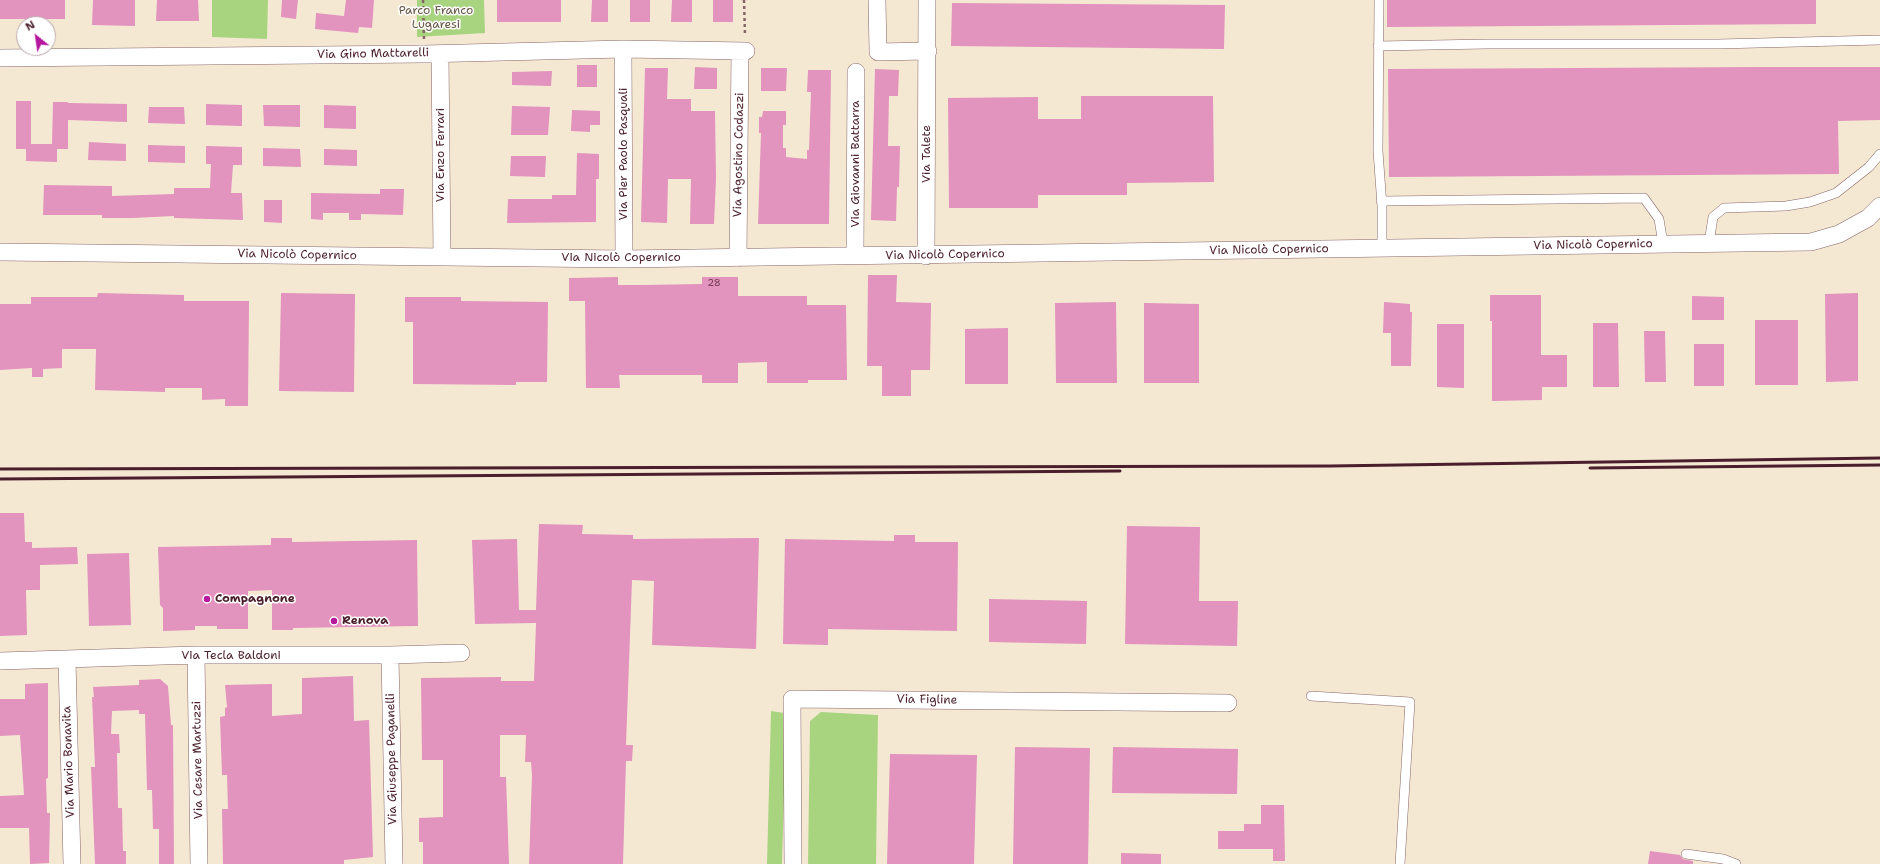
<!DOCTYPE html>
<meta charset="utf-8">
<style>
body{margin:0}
#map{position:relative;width:1880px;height:864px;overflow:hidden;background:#f5e8d3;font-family:"Shantell Sans",sans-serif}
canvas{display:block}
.north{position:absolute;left:16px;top:16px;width:40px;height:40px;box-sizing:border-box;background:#fff;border:1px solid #b7a5aa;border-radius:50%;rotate:330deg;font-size:11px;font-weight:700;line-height:16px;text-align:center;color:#4a1f2b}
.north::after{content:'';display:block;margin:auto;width:14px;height:18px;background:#b5179e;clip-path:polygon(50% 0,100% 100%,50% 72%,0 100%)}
</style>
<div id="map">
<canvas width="1880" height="864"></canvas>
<div class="north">N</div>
</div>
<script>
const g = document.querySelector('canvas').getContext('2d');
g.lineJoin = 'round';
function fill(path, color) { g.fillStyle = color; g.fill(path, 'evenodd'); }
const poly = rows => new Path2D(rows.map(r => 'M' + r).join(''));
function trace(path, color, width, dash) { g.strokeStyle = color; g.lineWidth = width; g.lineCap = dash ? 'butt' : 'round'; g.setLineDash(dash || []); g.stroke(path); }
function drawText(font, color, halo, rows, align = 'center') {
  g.font = font + ' "Shantell Sans",sans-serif'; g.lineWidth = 3; g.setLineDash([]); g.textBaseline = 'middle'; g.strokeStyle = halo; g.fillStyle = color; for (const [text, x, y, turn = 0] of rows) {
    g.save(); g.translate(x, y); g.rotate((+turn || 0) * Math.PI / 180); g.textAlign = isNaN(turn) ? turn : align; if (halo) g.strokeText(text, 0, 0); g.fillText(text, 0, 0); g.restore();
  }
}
const green = poly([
 [212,0,268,0,267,39,212,37],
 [417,0,484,0,485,33,417,37],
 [771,711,784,713,786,719,782,864,767,864],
 [821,712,878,715,876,864,808,864,810,721]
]);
const building = poly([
 [0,0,65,0,65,19,0,19],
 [93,0,135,0,135,26,92,25],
 [157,0,198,0,199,21,156,21],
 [282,0,298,0,296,19,281,17],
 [346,0,374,0,372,28,359,27,358,33,315,29,316,13,344,16],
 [497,0,561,0,561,22,497,22],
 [592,0,608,0,608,22,591,22],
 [630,0,650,0,650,22,630,22],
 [672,0,692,0,692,22,671,22],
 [713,0,733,0,733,22,713,22],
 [1387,0,1816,0,1816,24,1387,27],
 [952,3,1225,5,1224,49,951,46],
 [577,65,597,65,597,87,577,87],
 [695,67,717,68,717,89,694,89],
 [1760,67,1880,67,1880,120,1838,121,1839,174,1389,177,1388,69],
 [645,68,668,68,667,99,691,99,691,111,715,111,716,179,714,224,690,224,691,179,668,179,667,223,641,222],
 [761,68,787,68,786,91,761,91],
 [875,69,899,70,898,96,889,96,888,146,900,146,899,187,897,187,896,221,871,220],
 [808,70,831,70,829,224,758,224,761,133,759,133,759,117,762,117,763,111,786,111,786,125,783,125,783,148,786,148,786,157,807,159,807,150,809,150,811,92,807,92],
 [552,71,551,86,512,85,512,72],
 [1081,96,1213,96,1214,182,1127,183,1127,195,1038,195,1038,208,949,208,948,98,1038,97,1038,119,1081,119],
 [16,101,31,101,31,144,52,144,53,102,68,102,68,103,127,104,127,122,68,120,68,149,57,149,57,162,26,161,26,149,16,149],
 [206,104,242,105,242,126,206,125],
 [263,105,300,105,300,127,264,126],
 [324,105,356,106,356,129,324,128],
 [512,106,550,107,548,135,511,135],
 [149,107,184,107,185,124,148,123],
 [572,110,600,111,600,125,590,125,590,132,571,131],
 [89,142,126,144,126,161,88,160],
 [148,145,185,146,185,163,148,162],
 [206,146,242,147,242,165,233,165,231,193,242,193,243,220,174,218,174,216,132,218,102,218,102,215,43,215,44,185,112,186,112,196,174,194,174,188,210,188,211,164,206,164],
 [263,148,300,149,301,167,263,166],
 [324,149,357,150,357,166,324,165],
 [577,153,599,154,599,179,596,179,596,222,507,223,508,199,552,199,552,195,576,195],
 [511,156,546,156,545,177,510,176],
 [380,189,404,189,403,215,361,214,361,220,349,220,349,213,323,213,323,220,311,219,311,193,380,194],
 [264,200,282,200,282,223,264,222],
 [868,275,897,275,896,302,931,303,930,370,911,370,911,396,882,396,882,366,867,366],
 [618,277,618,285,643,285,702,284,702,277,738,277,738,296,807,296,807,305,846,305,847,380,808,380,808,383,767,383,767,362,738,363,738,383,702,383,702,375,619,375,620,388,586,388,585,301,569,301,569,278],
 [98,293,184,295,184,301,249,301,248,406,225,406,225,399,202,400,202,388,165,388,165,392,95,390,96,349,62,349,62,368,43,369,43,377,32,377,32,368,0,370,0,304,31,304,31,297,97,297],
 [281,293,355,294,354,392,279,391],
 [1858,293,1858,381,1826,382,1825,294],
 [1490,295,1541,295,1541,355,1567,355,1567,387,1542,387,1542,400,1492,401,1492,321,1490,321],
 [1692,296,1724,297,1724,320,1692,320],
 [405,297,461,297,461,301,548,302,547,382,516,382,516,385,413,384,413,322,405,322],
 [1116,302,1117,383,1056,383,1055,303],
 [1384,302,1410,304,1410,312,1412,312,1411,366,1391,366,1391,333,1383,333],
 [1144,303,1199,304,1199,383,1144,383],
 [1755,320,1798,320,1798,385,1755,385],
 [1593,323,1618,323,1619,387,1593,387],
 [1437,324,1464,324,1464,388,1437,387],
 [1008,328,1008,384,965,384,965,329],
 [1644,331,1665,331,1666,382,1645,382],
 [1694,344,1724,344,1724,386,1694,386],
 [0,513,24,513,25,542,32,542,32,548,77,547,78,564,40,565,40,590,26,590,27,635,0,636],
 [539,524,583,525,582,534,633,535,633,539,759,538,756,649,652,645,654,581,632,580,626,745,633,745,632,761,626,761,623,864,529,864,532,776,531,762,525,762,526,735,500,735,500,777,506,777,509,864,423,864,423,842,419,842,419,818,443,817,443,760,422,760,421,678,501,677,501,681,534,681,536,623,475,624,472,540,517,539,519,610,536,610],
 [1127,526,1200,527,1199,601,1238,601,1237,646,1125,644],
 [894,535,915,535,915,542,958,542,957,631,828,629,828,645,783,644,785,539,894,541],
 [271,538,292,538,292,542,417,540,418,626,293,628,293,630,272,630,272,590,248,591,248,629,217,629,217,626,195,626,195,630,163,631,163,608,160,605,158,547,271,545],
 [129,553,131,625,89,626,87,554],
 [989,599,1087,601,1086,644,989,642],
 [353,676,354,721,369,720,373,857,344,860,344,864,223,864,222,809,228,809,227,775,222,775,220,717,225,716,225,708,227,707,225,685,272,684,272,716,302,714,302,678],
 [160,679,168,686,171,725,173,725,174,864,159,864,159,829,153,829,152,790,147,790,145,714,139,714,139,710,112,711,111,734,119,734,120,753,117,753,118,808,122,808,123,851,126,851,126,864,95,864,91,767,95,767,92,697,94,697,93,687,139,685,139,680],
 [48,683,48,778,46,779,47,813,50,813,49,863,30,864,29,828,0,828,0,796,24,795,20,735,0,736,0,699,25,699,25,684],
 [1015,747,1090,748,1088,864,1013,864],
 [1113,747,1238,749,1237,794,1112,793],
 [890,754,977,755,974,864,887,864],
 [1261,805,1284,805,1285,861,1273,861,1273,849,1218,849,1218,831,1244,831,1244,824,1261,824],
 [1650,851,1680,855,1683,859,1693,861,1693,864,1648,864],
 [1121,853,1161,854,1161,864,1121,864]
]);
const path = poly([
 [423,0,424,39],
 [744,0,745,35]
]);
const lane = poly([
 [1379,0,1378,151,1382,206,1382,248],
 [1378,46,1487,44,1718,44,1880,40],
 [1381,201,1644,198,1659,219,1663,244],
 [1709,243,1713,217,1724,208,1786,206,1810,202,1836,193,1869,167,1880,154],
 [1311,696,1410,702,1400,864],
 [1686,854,1723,859,1736,864]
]);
const street = poly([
 [877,0,878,52,928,51],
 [623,49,624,259],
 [440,54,442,256],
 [0,58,424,54,623,49,746,51],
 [0,252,624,259,1811,242,1839,234,1868,218,1880,206],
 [855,256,856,72],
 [926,256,927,0],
 [738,258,740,51],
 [196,655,199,864],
 [390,655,394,864],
 [67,659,72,864],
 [0,661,196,655,390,655,461,653],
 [793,864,792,699,1228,703]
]);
const rail = poly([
 [1590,468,1880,465],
 [0,469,1330,466,1880,458],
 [0,479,1120,471]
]);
const markers = [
 [207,599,4,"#b5179e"],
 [334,621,4,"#b5179e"]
];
const numberNames = [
 ["28",714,283]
];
const parkNames = [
 ["Parco Franco",436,11],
 ["Lugaresi",436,25]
];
const streetNames = [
 ["Via Gino Mattarelli",373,54,-1],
 ["Via Pier Paolo Pasquali",624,154,-90],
 ["Via Talete",927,154,-90],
 ["Via Enzo Ferrari",441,155,-90],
 ["Via Agostino Codazzi",739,155,-89],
 ["Via Giovanni Battarra",856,164,-90],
 ["Via Nicolò Copernico",1593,245,-1],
 ["Via Nicolò Copernico",1269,250,-1],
 ["Via Nicolò Copernico",297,255,1],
 ["Via Nicolò Copernico",945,255,-1],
 ["Via Nicolò Copernico",621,258],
 ["Via Tecla Baldoni",231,656],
 ["Via Figline",927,700,1],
 ["Via Giuseppe Paganelli",392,759,-91],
 ["Via Cesare Martuzzi",198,760,-91],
 ["Via Mario Bonavita",69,762,-92]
];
const poiNames = [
 ["Compagnone",215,599],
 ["Renova",342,621]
];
fill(green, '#a8d480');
fill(building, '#e293be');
trace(lane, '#866566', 10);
trace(street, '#866566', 18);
trace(path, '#866566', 2.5, [3, 3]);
trace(lane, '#fff', 9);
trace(street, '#fff', 17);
trace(rail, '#4a1f2b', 3);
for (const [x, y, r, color] of markers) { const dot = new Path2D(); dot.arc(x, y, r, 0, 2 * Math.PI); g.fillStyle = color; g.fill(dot); trace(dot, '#fff', 1.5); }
drawText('10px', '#703c50', null, numberNames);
drawText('12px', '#654', '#fff', parkNames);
drawText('12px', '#4a1f2b', '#fff', streetNames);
drawText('bold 12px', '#4a1f2b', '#fff', poiNames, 'left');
</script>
